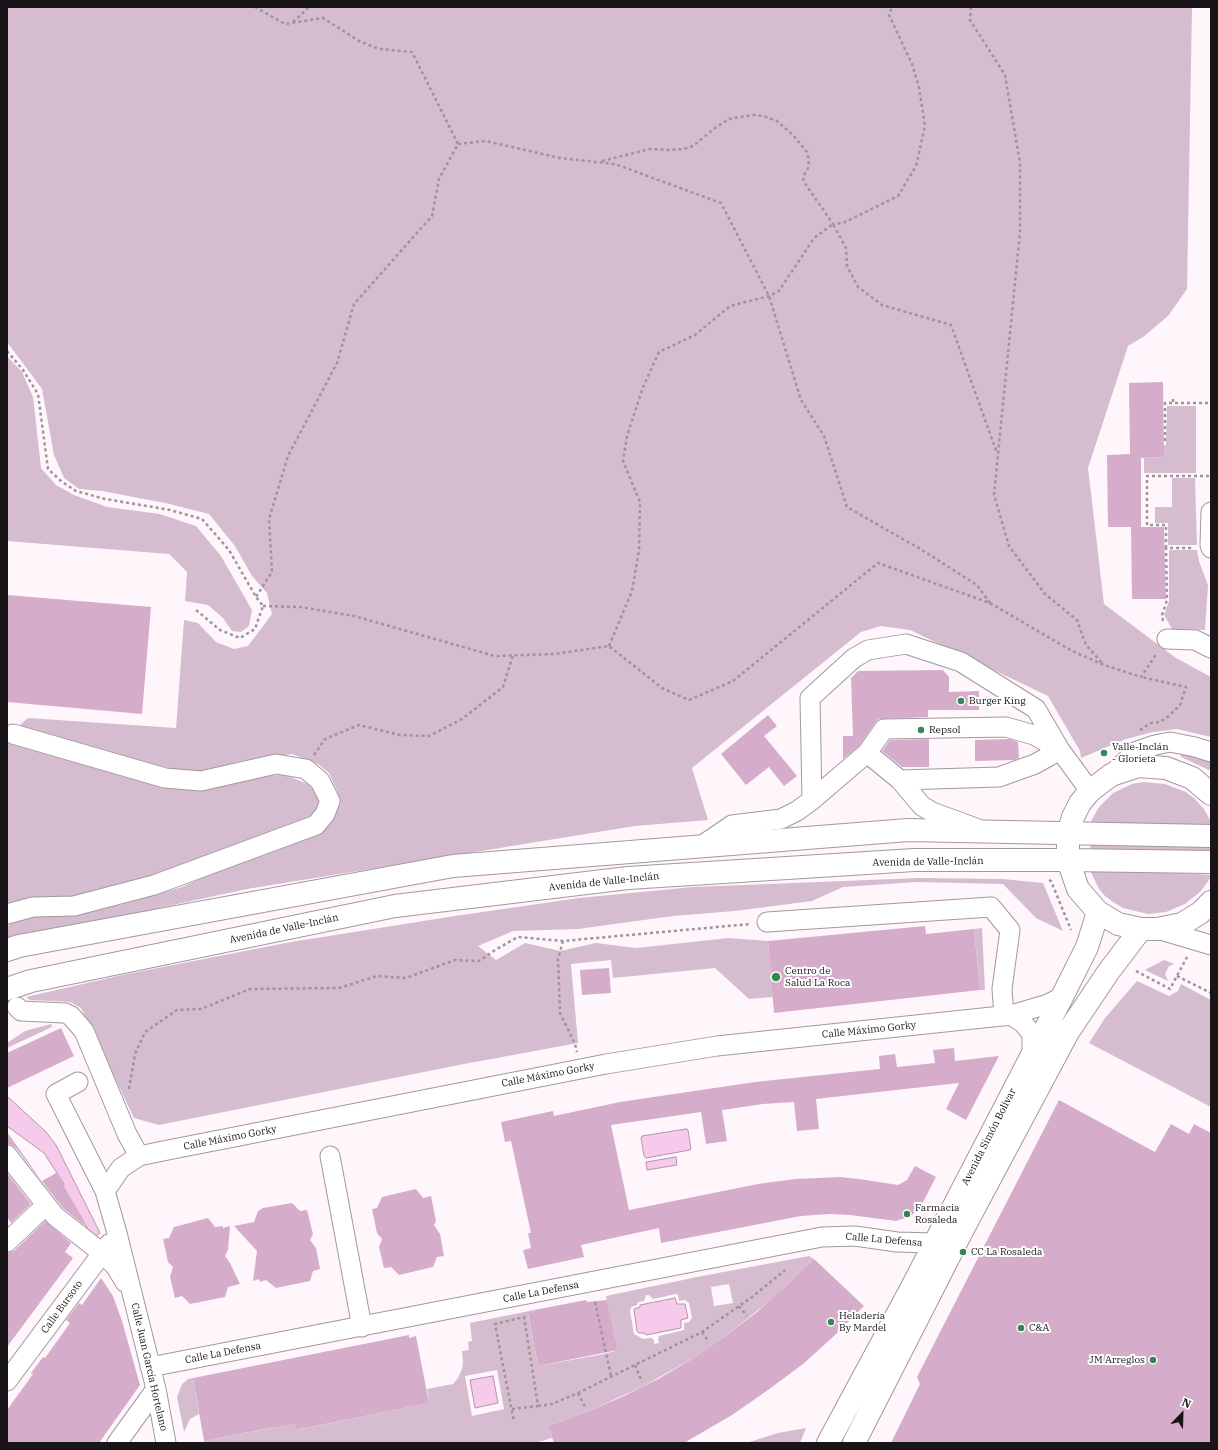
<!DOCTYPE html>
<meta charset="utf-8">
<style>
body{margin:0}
#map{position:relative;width:1218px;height:1450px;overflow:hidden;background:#fef6fb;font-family:"IBM Plex Serif",serif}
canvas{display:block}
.frame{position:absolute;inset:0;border:8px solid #191417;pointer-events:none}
.north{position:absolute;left:1162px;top:1394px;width:40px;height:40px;-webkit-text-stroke:3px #fff;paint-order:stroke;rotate:23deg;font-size:11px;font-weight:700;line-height:16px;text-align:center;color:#191417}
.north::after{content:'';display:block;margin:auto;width:14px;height:18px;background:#191417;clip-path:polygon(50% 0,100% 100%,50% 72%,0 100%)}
</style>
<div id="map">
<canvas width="1218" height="1450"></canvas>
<div class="frame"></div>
<div class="north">N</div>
</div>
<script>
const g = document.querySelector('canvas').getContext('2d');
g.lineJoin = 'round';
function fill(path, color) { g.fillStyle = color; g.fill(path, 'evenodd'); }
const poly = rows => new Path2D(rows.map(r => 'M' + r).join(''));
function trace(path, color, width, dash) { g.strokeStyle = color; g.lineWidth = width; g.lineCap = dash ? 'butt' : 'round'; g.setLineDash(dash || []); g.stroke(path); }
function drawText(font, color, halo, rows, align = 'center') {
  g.font = font + ' "IBM Plex Serif",serif'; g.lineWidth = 4; g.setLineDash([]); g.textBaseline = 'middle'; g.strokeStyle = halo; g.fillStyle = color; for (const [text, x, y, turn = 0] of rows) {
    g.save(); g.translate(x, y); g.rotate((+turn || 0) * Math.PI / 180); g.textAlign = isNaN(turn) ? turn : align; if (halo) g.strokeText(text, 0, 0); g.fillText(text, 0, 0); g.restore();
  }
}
const green = poly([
 [7,7,1192,7,1187,289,1168,316,1143,337,1128,346,1088,468,1104,604,1176,658,1211,677,1211,737,1177,729,1153,732,1126,739,1081,758,1080,751,1048,696,910,630,881,626,861,632,692,768,708,820,635,826,247,889,7,941,7,928,11,921,23,915,73,913,120,905,182,887,332,817,339,795,329,773,318,764,292,754,241,761,209,770,190,773,160,766,16,728,28,718,176,728,184,620,198,623,216,642,234,649,248,646,272,614,267,593,252,576,235,546,209,514,165,503,102,491,79,489,64,478,54,455,42,389,7,342],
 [7,356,22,372,33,397,41,468,56,485,74,495,107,507,160,514,196,526,221,556,252,610,249,626,241,632,232,631,223,618,208,605,185,601,187,572,169,554,7,541],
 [1167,406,1196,406,1196,473,1144,473,1144,458,1164,457,1163,445,1166,445],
 [1172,478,1195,478,1197,545,1168,545,1168,523,1155,523,1155,507,1172,507],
 [1169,550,1197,550,1199,561,1208,585,1205,630,1172,629,1164,615,1169,601],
 [7,740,172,787,210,789,253,776,285,775,308,784,320,797,317,818,152,879,75,897,32,898,7,903],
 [1182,750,1211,757,1211,771,1181,757],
 [1143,782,1165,784,1186,792,1195,799,1204,809,1210,820,1211,827,1090,823,1099,807,1113,793,1132,784],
 [1091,841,1211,845,1211,852,1090,850],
 [1090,870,1181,873,1211,875,1209,880,1200,892,1185,904,1166,912,1148,914,1123,908,1113,902,1105,896,1099,889],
 [919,878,1003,879,1043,883,1063,931,1036,918,1003,884,917,882,843,887,812,901,735,911,673,916,578,929,513,931,478,946,496,960,525,943,560,951,596,943,636,948,729,938,768,941,773,997,749,999,715,968,613,978,611,960,571,964,578,1043,464,1064,159,1125,134,1118,81,1008,70,1002,30,1000,26,997,122,975,291,942,455,916,579,898,693,887],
 [982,928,985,990,980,990,974,929],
 [1164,960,1174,964,1169,966,1165,974,1168,981,1145,970],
 [1137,981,1169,996,1178,991,1181,984,1211,1000,1211,1107,1089,1043,1105,1018],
 [51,1024,52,1027,7,1048,7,1043,25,1031],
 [809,1256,814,1259,800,1273,772,1299,724,1337,695,1357,642,1387,586,1412,548,1426,552,1438,535,1443,475,1443,475,1442,467,1443,205,1443,204,1441,276,1427,265,1364,290,1359,283,1363,297,1430,429,1403,427,1389,453,1384,458,1378,462,1369,463,1363,462,1351,469,1350,468,1342,472,1341,470,1323,534,1310,535,1312,528,1314,538,1366,604,1354,618,1350,606,1296,702,1276],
 [729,1284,733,1303,714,1306,711,1287],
 [676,1294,678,1295,679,1301,685,1300,689,1303,692,1318,689,1322,684,1323,684,1330,659,1336,658,1339,659,1343,654,1344,654,1340,651,1338,643,1339,634,1334,630,1311,631,1307,637,1305,638,1302,644,1301,646,1295,649,1295,653,1299],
 [497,1370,504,1409,472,1416,465,1376],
 [193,1378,199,1414,190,1419,184,1432,177,1397,182,1384,188,1379],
 [806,1428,800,1443,746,1443,778,1433]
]);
const water = poly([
 [7,1096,46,1132,56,1145,100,1233,93,1238,63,1186,64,1184,44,1153,7,1126,7,1096],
 [686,1129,688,1130,691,1149,690,1150,646,1158,644,1156,641,1138,642,1136,686,1129],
 [676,1157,677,1165,647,1170,646,1162,676,1157],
 [675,1298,677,1304,685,1304,688,1318,681,1320,681,1328,646,1335,645,1333,639,1333,637,1331,634,1309,640,1307,640,1305,675,1298],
 [493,1376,498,1403,475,1408,470,1380,493,1376]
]);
const building = poly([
 [1163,382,1164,457,1141,458,1141,527,1108,527,1107,455,1130,454,1129,383],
 [1131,527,1164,527,1166,599,1132,599],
 [7,595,151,607,142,714,7,702],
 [943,670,949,677,949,692,979,691,979,710,928,710,928,717,879,719,875,723,859,746,843,759,843,736,853,736,851,678,858,671],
 [768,715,777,726,764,736,797,776,784,786,769,767,746,785,721,754],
 [929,739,929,767,902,767,882,751,890,740],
 [1009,739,1018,742,1019,758,1015,760,975,761,975,740],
 [925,926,926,934,974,929,980,990,774,1013,768,941],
 [609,968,611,993,582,995,580,970],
 [61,1028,74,1056,7,1088,7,1053],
 [954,1048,955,1061,999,1056,966,1120,946,1109,959,1083,816,1099,819,1129,797,1131,794,1102,763,1104,722,1110,727,1141,706,1144,701,1112,611,1125,629,1210,758,1184,795,1179,840,1177,859,1179,898,1185,907,1180,915,1166,936,1177,921,1206,911,1216,896,1221,850,1215,830,1214,801,1216,661,1243,659,1228,581,1245,584,1257,528,1269,523,1250,531,1248,528,1233,531,1233,511,1141,505,1142,501,1122,553,1111,554,1116,620,1102,755,1082,880,1069,879,1056,895,1054,897,1067,935,1063,933,1050],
 [1059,1100,1155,1152,1171,1124,1189,1134,1194,1124,1211,1133,1211,1443,891,1443,920,1384,917,1377],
 [7,1132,42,1181,56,1173,64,1185,63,1185,85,1223,84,1225,63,1208,16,1148,11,1145,7,1144],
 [7,1173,31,1204,11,1223,7,1217],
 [416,1189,423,1198,431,1196,436,1221,434,1225,440,1234,444,1256,437,1257,433,1267,399,1275,391,1267,384,1268,379,1247,382,1239,377,1233,372,1209,377,1208,382,1197],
 [292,1203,300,1211,307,1210,313,1234,310,1240,316,1248,320,1269,313,1271,310,1281,276,1288,266,1280,260,1282,259,1279,253,1281,257,1251,234,1226,254,1222,258,1211,263,1208],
 [208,1218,215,1227,223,1226,223,1228,230,1226,228,1250,225,1256,230,1263,240,1284,228,1287,225,1297,190,1304,182,1296,175,1298,170,1277,173,1267,168,1262,163,1239,169,1238,174,1227],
 [45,1221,71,1243,65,1252,73,1258,7,1347,7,1253,15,1250],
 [814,1259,864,1306,834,1336,803,1364,768,1390,732,1415,684,1443,554,1443,548,1426,586,1412,624,1396,660,1378,695,1357,724,1337,757,1312,786,1286],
 [101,1278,113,1296,122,1321,140,1385,99,1443,7,1443,7,1410,33,1374,31,1373,43,1357,45,1358,70,1323,66,1320,79,1303,82,1305],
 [586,1300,587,1302,607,1300,618,1350,538,1366,528,1313,535,1312,534,1310],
 [409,1335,409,1338,416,1336,429,1403,296,1430,295,1423,204,1441,193,1378]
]);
const path = poly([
 [255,7,285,24,323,18,359,41,379,49,412,52,458,144,439,179,432,216,354,304,337,363,288,456,269,519,272,572,256,597],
 [971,7,970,20,1005,75,1020,163,1020,232,994,495,1009,546,1045,594,1077,620,1086,645,1102,663],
 [293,22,309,7],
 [458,144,486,141,560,158,615,164,721,203,769,296,801,400,824,436,847,507,922,550,977,585,990,603],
 [602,161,650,149,667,150,684,149,693,146,715,128,729,119,753,115,763,116,777,121,793,135,807,152,809,160,808,168,803,177,804,182,833,224,843,223,898,196,916,166,925,126,919,87,912,64,889,15,892,7],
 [7,351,23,370,38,394,48,469,61,481,76,491,105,499,170,510,202,519,229,550,256,597,263,606,255,629,240,638,220,630,196,610],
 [1173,402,1173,396],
 [1165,441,1165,403,1211,403],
 [1166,548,1166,525,1147,525,1147,476,1211,476],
 [263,606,300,607,354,616,495,656,554,654,609,646,662,688,689,700,733,681,878,563,990,603,1072,651,1104,665,1141,677,1157,653],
 [1163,621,1162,615,1167,600,1166,548,1193,548],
 [609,646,632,591,639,550,640,502,623,461,627,436,643,387,659,352,695,335,730,306,769,296,779,291,814,238,833,224,846,248,847,266,858,287,882,305,951,325,997,453],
 [1140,730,1151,723,1160,722,1169,716,1180,705,1186,687,1141,677],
 [314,755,325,739,359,725,400,735,429,736,462,719,503,687,513,655],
 [1049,880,1051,881,1071,930],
 [563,941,558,959,560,1013,575,1044,577,1052],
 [1136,971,1170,989,1187,957],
 [1177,976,1211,993],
 [129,1089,135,1054,145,1032,177,1010,201,1009,250,989,339,988,377,976,406,978,455,960,479,961,495,950,518,937,563,941,750,924],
 [595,1302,611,1376],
 [739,1306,747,1316],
 [702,1332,709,1342],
 [635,1365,642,1382],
 [578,1393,585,1407],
 [538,1406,552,1404,578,1393,702,1332,752,1297,785,1270],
 [512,1409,538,1406,524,1317,495,1324,514,1422]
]);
const minor = poly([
 [1211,512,1210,545,1211,548],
 [1167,639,1195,640,1211,648],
 [867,753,884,729,1006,727,1034,735,1060,750,1090,791],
 [1111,775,1135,752,1155,745,1170,742,1195,747,1211,752],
 [812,800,810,698,854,658,868,650,906,644,961,662,1036,709,1060,750,1035,764,999,777,900,780],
 [701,846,732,825,781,819,797,811,812,800,867,753,900,780,922,806,932,812,976,828],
 [7,914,33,907,74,906,154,885,316,825,325,814,330,801,320,781,306,769,276,764,201,781,165,778,13,734],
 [767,922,991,907,1010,930,1002,989,1004,1016],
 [1157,929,1211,945],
 [17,1007,21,1011,65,1013,71,1016,84,1031,127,1134,139,1156],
 [1011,1015,1023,1023,1032,1034,1032,1054],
 [78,1082,56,1094,105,1191,117,1233,156,1389,166,1443],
 [7,1155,55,1216,102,1253,116,1267,125,1282],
 [330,1156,362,1327],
 [105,1191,121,1168,139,1156,163,1151,606,1064,717,1046,1011,1015,1048,1004,1062,997],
 [7,1242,46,1205],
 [150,1367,822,1237,855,1236,897,1242,934,1243],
 [7,1381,109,1244],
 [117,1443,156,1389]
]);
const major = poly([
 [1211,794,1192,778,1166,768,1138,766,1111,775,1090,791,1080,803,1073,817,1068,833,1068,860,1078,889,1098,912,1118,924,1141,929,1157,929,1182,924,1200,913,1211,902],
 [7,950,19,946,453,866,908,830,1211,836],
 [7,989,31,981,395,906,628,878,914,860,1068,860,1211,862],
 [828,1443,911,1289,1062,997,1087,947,1098,912],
 [854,1443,963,1229,1068,1032,1109,971,1141,929]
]);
const markers = [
 [961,701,4,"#348657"],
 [921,730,4,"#348657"],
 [1104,753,4,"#348657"],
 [776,977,5,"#348657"],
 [907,1214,4,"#348657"],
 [963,1252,4,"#348657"],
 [831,1322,4,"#348657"],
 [1021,1328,4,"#348657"],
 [1153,1360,4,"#348657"]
];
const poiNames = [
 ["Burger King",969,701],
 ["Repsol",929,730],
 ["Valle-Inclán",1112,747],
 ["- Glorieta",1112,759],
 ["Centro de",785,971],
 ["Salud La Roca",785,983],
 ["Farmacia",915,1208],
 ["Rosaleda",915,1220],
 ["CC La Rosaleda",971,1252],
 ["Heladería",839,1316],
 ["By Mardel",839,1328],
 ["C&A",1029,1328],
 ["JM Arreglos",1145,1360,"right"]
];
const streetNames = [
 ["Avenida de Valle-Inclán",928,862,-1],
 ["Avenida de Valle-Inclán",604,882,-6],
 ["Avenida de Valle-Inclán",284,929,-12],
 ["Calle Máximo Gorky",869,1030,-6],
 ["Calle Máximo Gorky",548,1075,-11],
 ["Avenida Simón Bolivar",989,1137,-63],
 ["Calle Máximo Gorky",230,1138,-11],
 ["Calle La Defensa",884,1240,5],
 ["Calle La Defensa",541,1292,-11],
 ["Calle Bursoto",62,1307,-54],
 ["Calle La Defensa",223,1353,-11],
 ["Calle Juan García Hortelano",149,1367,77]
];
fill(green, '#d6bccf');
fill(water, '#f5caea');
trace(water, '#b393ab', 1);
fill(building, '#d6accb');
trace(minor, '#a498a0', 21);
trace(major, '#a498a0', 24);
trace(path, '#9c9599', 2.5, [3, 3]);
trace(minor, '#fff', 19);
trace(major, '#fff', 22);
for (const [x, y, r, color] of markers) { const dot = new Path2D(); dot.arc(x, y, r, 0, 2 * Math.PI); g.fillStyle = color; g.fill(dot); trace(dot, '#fff', 1.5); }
drawText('10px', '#191417', '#fff', poiNames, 'left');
drawText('10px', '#191417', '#fff', streetNames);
</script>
